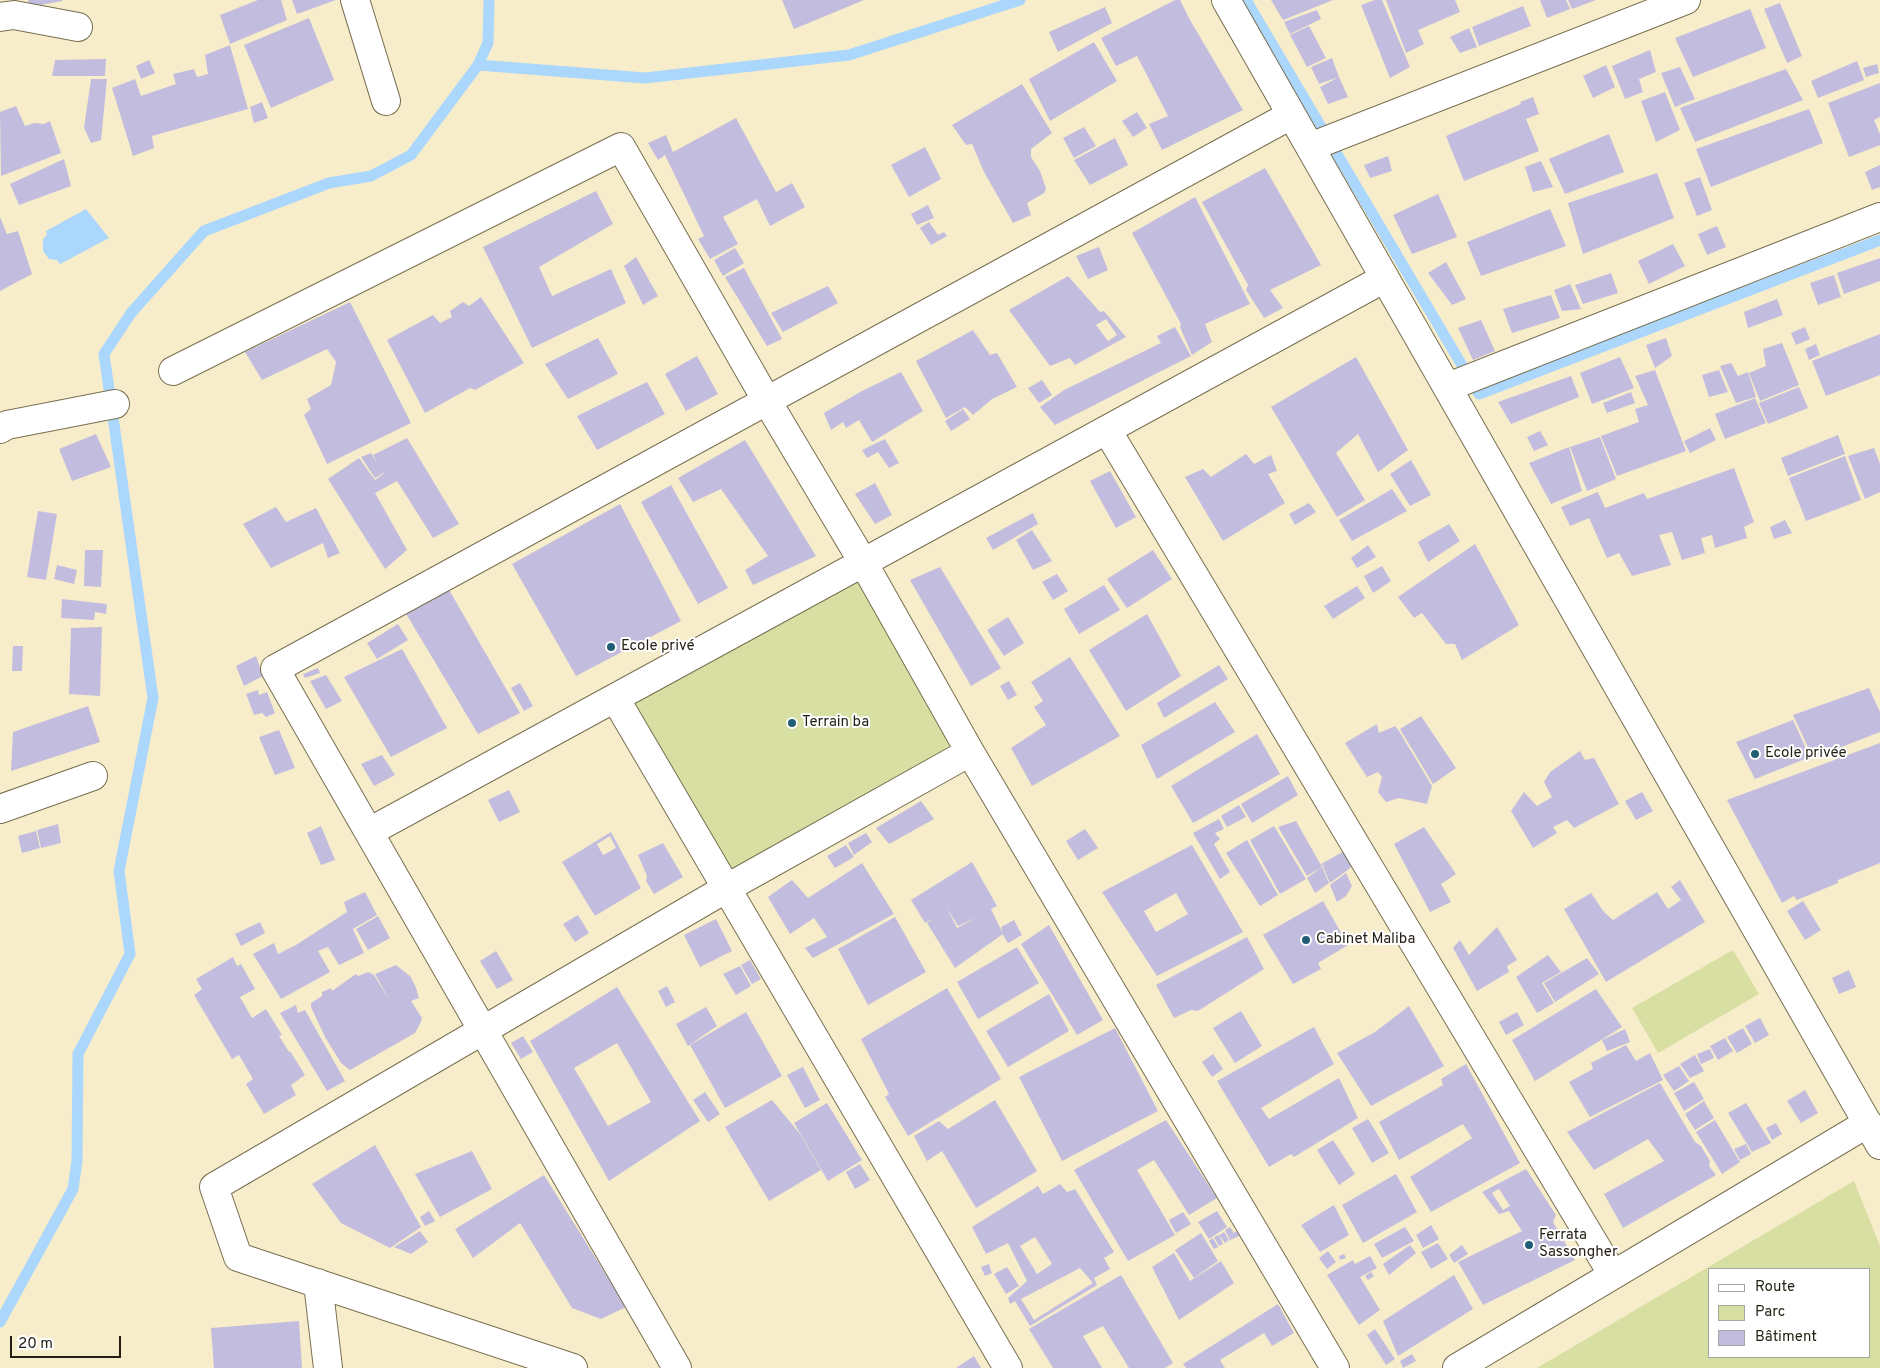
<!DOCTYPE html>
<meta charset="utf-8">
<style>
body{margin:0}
#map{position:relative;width:1880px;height:1368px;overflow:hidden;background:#f8edcb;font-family:Overpass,sans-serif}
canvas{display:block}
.legend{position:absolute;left:1708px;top:1268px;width:162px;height:90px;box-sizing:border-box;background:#fff;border:1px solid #a7a5a0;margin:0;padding:6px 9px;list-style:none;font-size:15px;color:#231f12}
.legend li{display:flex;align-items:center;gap:10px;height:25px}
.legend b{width:25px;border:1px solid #a7a5a0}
.scale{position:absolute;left:10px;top:1336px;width:111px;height:22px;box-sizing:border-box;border:2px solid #231f12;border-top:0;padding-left:6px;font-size:15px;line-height:18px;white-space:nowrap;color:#231f12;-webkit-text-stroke:4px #fff;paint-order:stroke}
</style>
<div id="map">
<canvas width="1880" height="1368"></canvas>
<ul class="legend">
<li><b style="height:6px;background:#fff"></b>Route</li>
<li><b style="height:14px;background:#d7dfa2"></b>Parc</li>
<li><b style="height:14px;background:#c2bdde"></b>Bâtiment</li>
</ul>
<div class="scale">20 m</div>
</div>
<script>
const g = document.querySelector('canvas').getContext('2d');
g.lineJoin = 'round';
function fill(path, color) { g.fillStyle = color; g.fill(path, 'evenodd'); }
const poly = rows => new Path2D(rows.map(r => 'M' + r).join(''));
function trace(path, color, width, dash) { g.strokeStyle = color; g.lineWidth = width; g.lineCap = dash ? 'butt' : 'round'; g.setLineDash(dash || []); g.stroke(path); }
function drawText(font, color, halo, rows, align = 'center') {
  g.font = font + ' Overpass,sans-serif'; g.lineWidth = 4; g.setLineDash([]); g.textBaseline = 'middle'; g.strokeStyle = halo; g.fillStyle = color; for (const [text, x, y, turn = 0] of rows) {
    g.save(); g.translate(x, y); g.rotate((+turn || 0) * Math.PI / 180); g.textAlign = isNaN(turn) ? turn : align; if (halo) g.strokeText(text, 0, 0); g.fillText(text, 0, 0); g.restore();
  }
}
const green = poly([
 [856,572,950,746,730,874,633,700],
 [1733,950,1759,994,1658,1053,1632,1008],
 [1854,1181,1880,1246,1880,1368,1537,1368],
 [1709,1269,1869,1269,1869,1357,1709,1357]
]);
const water = poly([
 [86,209,109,238,60,264,57,260,49,259,43,251,43,239,47,235,46,231]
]);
const stream = poly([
 [1246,0,1479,394,1880,240],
 [478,65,645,78,849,55,1020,0],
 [0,1322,73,1189,77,1161,78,1054,130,954,119,871,153,698,104,354,131,313,204,231,329,183,371,176,411,155,478,65,488,43,489,0]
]);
const building = poly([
 [28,0,62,0,62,1,30,7],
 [258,0,281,0,287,20,230,44,220,15],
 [292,0,336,0,297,14],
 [782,0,864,0,794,29],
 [1175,0,1180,0,1190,20,1243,110,1162,150,1149,124,1168,116,1137,56,1116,66,1101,38],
 [1271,0,1333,0,1283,20],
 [1375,0,1382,0,1410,67,1390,78,1361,5],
 [1386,0,1455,0,1460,12,1418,30,1424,44,1406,53],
 [1540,0,1566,0,1570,9,1547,18],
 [1568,0,1596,0,1572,9],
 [1780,3,1802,56,1787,63,1764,9],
 [1523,6,1531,26,1479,46,1472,27],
 [1105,7,1112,23,1058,52,1049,32],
 [1750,9,1766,48,1693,77,1675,38],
 [1317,10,1321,19,1290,34,1284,22],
 [309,18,334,80,271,108,244,45],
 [1309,26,1326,58,1307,67,1290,35],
 [1469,28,1477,47,1460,53,1450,37],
 [1094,42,1117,81,1050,121,1029,79],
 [230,45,248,109,152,136,154,148,133,156,112,88,135,79,141,96,176,84,173,74,194,69,197,77,208,74,205,55],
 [1650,50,1656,72,1639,79,1643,92,1625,99,1612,66],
 [1332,58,1339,77,1319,84,1311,67],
 [106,59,105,76,52,76,55,60],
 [149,60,155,73,141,79,136,66],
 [1857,61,1864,80,1818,98,1811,81],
 [1877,64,1879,73,1866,77,1863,68],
 [1606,65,1615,87,1593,98,1583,76],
 [1680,67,1695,99,1675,107,1661,73],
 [1786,69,1803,100,1695,142,1680,108],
 [1339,77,1348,97,1328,104,1320,87],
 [91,79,107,79,101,140,91,143,84,128],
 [1880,83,1880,117,1874,120,1880,134,1880,145,1849,157,1828,103],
 [1022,84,1052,133,1031,149,1031,157,1040,171,1046,189,1044,193,1027,203,1031,215,1013,223,984,172,972,144,966,145,952,125],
 [1665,92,1680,130,1656,142,1641,101],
 [1533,97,1539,114,1526,119,1539,151,1464,181,1446,136,1521,104,1520,102],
 [262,102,268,118,254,123,250,107],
 [16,106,25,126,34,123,44,124,50,121,61,153,1,176,0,112],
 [1809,109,1823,143,1711,187,1696,149],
 [1137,112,1147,128,1133,137,1122,121],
 [736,118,776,192,792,183,805,207,770,226,757,199,723,217,738,244,710,259,698,239,704,236,665,155,658,160,648,143,666,135,673,152],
 [1084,127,1096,146,1074,158,1063,138],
 [1609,134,1624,172,1565,194,1549,159],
 [1115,138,1128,165,1090,185,1074,160],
 [925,147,941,179,909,197,891,165],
 [1388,156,1392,171,1370,178,1364,165],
 [64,159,71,186,19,205,10,184],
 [1541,161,1553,187,1533,192,1525,167],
 [1880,165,1880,187,1872,190,1865,172],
 [1265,168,1321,265,1270,290,1283,308,1264,318,1246,290,1248,285,1202,202],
 [1657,173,1674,218,1583,254,1568,203],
 [1700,177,1712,210,1697,216,1684,183],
 [596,191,613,224,539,267,552,296,611,269,626,303,532,348,483,247],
 [1438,194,1457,237,1412,254,1393,215],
 [1195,197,1250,304,1205,324,1212,342,1192,355,1180,327,1181,324,1132,233],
 [928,205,934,218,917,225,911,214],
 [1550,209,1566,246,1481,276,1467,242],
 [0,217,7,234,18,231,32,274,0,291],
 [929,222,938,235,944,232,947,236,931,245,920,228],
 [1717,226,1726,247,1707,255,1698,234],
 [1673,244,1685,266,1649,284,1638,261],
 [1099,247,1108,270,1088,279,1076,256],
 [735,248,744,263,723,276,714,260],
 [636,257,658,296,643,305,624,266],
 [1880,258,1880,281,1844,294,1837,273],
 [1446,262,1466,299,1452,305,1428,273],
 [744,268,782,339,767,346,725,277],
 [1611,273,1618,293,1583,304,1575,285],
 [1834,275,1841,297,1818,305,1810,283],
 [1068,276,1100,312,1104,311,1126,337,1075,365,1070,358,1050,366,1009,310],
 [1106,319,1117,335,1108,341,1096,325],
 [1570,284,1581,309,1562,311,1554,290],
 [828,286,838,303,783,332,771,313],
 [1551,295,1560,318,1512,333,1503,309],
 [481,297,524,363,475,390,470,388,425,413,387,340,433,315,440,323,452,317,450,311,463,302,469,306],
 [1777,299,1783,315,1748,328,1744,312],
 [350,302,411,423,327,464,304,415,311,409,307,399,331,385,336,362,327,349,262,380,245,352],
 [1481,320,1495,351,1473,360,1458,328],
 [1175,327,1191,356,1055,425,1040,407,1064,390,1161,343,1157,336],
 [1805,327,1810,339,1796,345,1791,333],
 [973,330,990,355,997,353,1017,387,992,399,973,415,965,407,946,418,916,361],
 [1880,334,1880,375,1826,396,1812,361],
 [598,338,618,374,568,399,545,364],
 [1666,338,1672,356,1655,368,1646,345],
 [1782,343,1799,385,1760,401,1749,373,1766,366,1763,349],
 [1816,344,1820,355,1809,360,1805,349],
 [697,356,718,394,686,411,665,374],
 [1356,357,1408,450,1378,472,1358,434,1336,453,1365,500,1337,517,1271,407],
 [1620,357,1634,388,1592,404,1580,373],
 [1731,363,1738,376,1748,372,1756,397,1736,403,1720,366],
 [1655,370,1686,451,1617,476,1601,436,1639,422,1635,409,1648,405,1635,376],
 [1719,370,1728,392,1709,397,1702,375],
 [901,372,923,411,872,442,859,420,846,428,843,422,831,430,824,413,860,392],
 [1571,376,1579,397,1511,424,1498,402],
 [1042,380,1052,395,1039,403,1028,388],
 [647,382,665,414,597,450,577,416],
 [1799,387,1808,408,1768,424,1759,403],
 [1631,392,1635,403,1607,413,1603,403],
 [1755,398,1766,423,1725,439,1715,414],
 [963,409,970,419,951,431,945,421],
 [1710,428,1716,440,1690,453,1684,441],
 [1540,431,1548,445,1534,451,1527,437],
 [96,434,111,467,72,481,59,449],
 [1838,435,1845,454,1788,476,1781,458],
 [1600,437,1616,479,1587,491,1570,447],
 [407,438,459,524,433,538,397,481,375,493,407,550,385,569,328,479,359,458,375,480,387,471,375,478,361,457,371,453,377,464,373,455],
 [885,439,899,463,889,468,878,452,867,458,862,450],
 [745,440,816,556,753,585,745,570,768,556,721,489,693,502,678,478],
 [1569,447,1582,491,1551,504,1529,463],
 [1874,448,1880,464,1880,492,1865,499,1848,456],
 [1246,454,1254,464,1271,455,1277,471,1268,474,1285,503,1223,541,1185,477,1203,469,1211,477],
 [1845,456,1861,500,1806,521,1789,478],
 [1411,460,1431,495,1410,506,1390,474],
 [1734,468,1754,522,1744,527,1747,538,1715,548,1712,535,1701,538,1705,553,1682,560,1672,532,1659,535,1671,565,1632,576,1619,553,1607,558,1589,518,1570,526,1561,507,1598,492,1605,508,1644,493,1647,499],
 [1110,471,1136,517,1116,528,1090,481],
 [875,483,892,515,875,524,855,494],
 [671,485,728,588,698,604,641,502],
 [1392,489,1407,511,1352,541,1339,520],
 [1309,503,1316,512,1295,525,1289,514],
 [620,504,681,621,576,676,512,564],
 [276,507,286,522,316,508,340,553,328,558,323,543,271,568,243,524],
 [38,511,57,514,46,580,27,577],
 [1033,513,1038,524,993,550,986,538],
 [1785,520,1792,533,1774,539,1770,527],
 [1449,524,1460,541,1428,562,1418,542],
 [1032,530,1052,561,1033,570,1016,540],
 [1475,544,1519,625,1462,660,1455,644,1446,644,1422,613,1414,618,1398,597],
 [1368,545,1376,557,1357,568,1351,558],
 [85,550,103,550,101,587,84,586],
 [1153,550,1172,579,1127,608,1107,579],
 [57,565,77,570,74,584,54,579],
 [1382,566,1391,581,1373,593,1364,576],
 [940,567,1001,668,971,686,910,580],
 [1057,574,1068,591,1053,600,1042,582],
 [1104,585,1120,610,1079,634,1064,609],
 [1357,586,1365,598,1333,619,1324,606],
 [448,588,520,713,478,734,405,612],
 [62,599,107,604,106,614,95,612,94,620,61,618],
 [1147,614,1181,676,1126,711,1089,650],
 [1008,617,1024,643,1004,656,987,630],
 [398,624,408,640,377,659,367,643],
 [102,627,100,696,69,694,71,628],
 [13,646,23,646,22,671,12,671],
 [402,649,447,728,391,757,344,677],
 [256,656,263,676,244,686,236,666],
 [1070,657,1120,736,1032,786,1011,748,1046,725,1034,707,1043,701,1031,682],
 [1219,665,1228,679,1164,718,1157,703],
 [318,668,320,673,305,678,303,674],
 [326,675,342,701,326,709,310,681],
 [1009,681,1017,695,1008,700,1000,686],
 [520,683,533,706,524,711,511,688],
 [1869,688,1880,712,1880,732,1813,758,1793,715],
 [258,690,259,695,267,692,275,713,266,717,262,713,254,715,246,694],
 [1215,702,1235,732,1157,779,1141,745],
 [88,706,100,742,11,771,13,732],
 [1421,716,1456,768,1433,784,1400,729],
 [1793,720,1810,757,1755,779,1736,742],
 [1377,724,1379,733,1395,726,1399,731,1432,786,1427,804,1399,798,1386,802,1378,792,1382,777,1378,772,1367,777,1345,743],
 [279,730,295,768,275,775,259,737],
 [1257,734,1280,774,1193,823,1171,786],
 [1880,743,1880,863,1838,880,1838,883,1797,900,1794,896,1782,903,1727,800],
 [1580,751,1585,760,1594,758,1619,804,1574,828,1567,820,1553,827,1557,833,1533,848,1511,811,1524,792,1537,806,1552,797,1544,782,1550,772],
 [382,755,395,775,374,786,361,764],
 [1288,776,1298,795,1252,823,1241,804],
 [509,790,520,812,499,822,488,800],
 [1642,792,1653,811,1636,820,1625,801],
 [921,801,934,819,889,844,876,828],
 [1239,805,1246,817,1227,827,1221,816],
 [1219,819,1224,829,1215,833,1220,839,1214,844,1230,872,1220,879,1193,833],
 [1296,821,1322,867,1307,876,1278,827],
 [58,824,61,843,41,848,37,830],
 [321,826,335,860,321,865,307,833],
 [1274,826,1306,879,1280,894,1250,840],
 [1424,827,1456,874,1441,884,1451,902,1430,912,1394,844],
 [1085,829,1098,848,1078,860,1066,841],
 [36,831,40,848,22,853,18,836],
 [611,832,641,888,595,916,562,862],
 [610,836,616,848,603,855,597,844],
 [866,833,872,842,854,855,848,843],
 [1247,840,1278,895,1260,906,1226,853],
 [663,843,683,877,654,894,646,881,647,876,638,855],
 [846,845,854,857,835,868,827,856],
 [1192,845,1243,932,1157,976,1102,892],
 [1176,893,1188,914,1156,932,1144,911],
 [1348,849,1357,863,1330,883,1323,867,1325,865,1322,866,1321,864],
 [972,862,997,906,991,909,1003,934,955,968,927,923,935,918,925,923,911,900],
 [947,908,958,926,977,917,957,928],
 [862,863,894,914,813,958,805,948,827,937,814,918,790,934,768,897,792,880,808,898],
 [1322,867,1329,883,1315,893,1307,878],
 [1346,873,1352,886,1346,896,1337,902,1330,885],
 [1680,880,1705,922,1606,982,1564,909,1591,893,1604,912,1613,920,1657,892,1668,909,1681,900,1671,887],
 [365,892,377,915,353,929,364,953,339,965,328,947,318,951,330,972,281,999,253,954,274,943,278,954,296,945,347,912,344,902],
 [1323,901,1348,945,1318,963,1321,969,1293,984,1263,935],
 [1803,901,1821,930,1805,940,1787,911],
 [578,915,589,933,575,942,563,924],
 [378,916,390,938,368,950,356,929],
 [895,917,926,972,868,1005,838,949],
 [716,919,732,951,700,967,684,935],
 [1014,920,1022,935,1008,943,1003,935,1001,927],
 [260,922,265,933,241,946,235,934],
 [1049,925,1103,1020,1077,1035,1021,944],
 [1497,927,1517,960,1507,966,1509,972,1477,991,1453,948,1460,940,1469,955],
 [1247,937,1264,969,1198,1011,1191,1010,1174,1018,1156,985],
 [1017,947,1039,983,978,1019,957,982],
 [496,951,513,980,497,989,480,961],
 [1548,955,1561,972,1542,983,1554,1003,1537,1013,1516,977],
 [233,957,237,966,241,964,255,989,240,997,252,1018,266,1009,282,1035,279,1036,289,1052,290,1051,305,1075,291,1085,296,1095,264,1114,246,1084,253,1079,239,1055,232,1059,194,995,202,989,196,979],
 [1587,958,1599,974,1555,1002,1544,983],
 [750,960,761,979,752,984,741,965],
 [396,965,411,977,416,988,419,998,411,1001,422,1018,420,1024,415,1033,350,1070,341,1063,325,1037,311,1007,311,1003,322,996,322,992,331,988,332,991,356,974,358,976,368,972,374,975,390,1001,375,974],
 [740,966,751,986,736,995,723,974],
 [1849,970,1856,987,1839,994,1832,978],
 [667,986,675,1002,666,1007,658,991],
 [617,987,700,1121,609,1181,530,1041],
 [617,1043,651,1102,608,1126,574,1068],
 [947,988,1001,1079,908,1136,885,1097,889,1094,861,1039],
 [1596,989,1622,1027,1535,1081,1512,1040],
 [1049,994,1069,1031,1008,1067,986,1031],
 [296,1005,298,1013,305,1010,345,1081,327,1091,280,1013],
 [1409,1006,1444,1066,1371,1106,1337,1053,1375,1032],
 [706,1007,717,1026,688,1046,676,1024],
 [1241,1011,1262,1046,1235,1063,1213,1028],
 [746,1012,782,1076,725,1108,690,1045],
 [1517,1012,1524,1025,1506,1035,1499,1022],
 [1760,1018,1769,1035,1755,1043,1745,1026],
 [1314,1027,1334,1064,1261,1108,1269,1119,1339,1078,1358,1118,1294,1157,1291,1154,1269,1167,1217,1081],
 [1115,1028,1158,1111,1062,1161,1019,1077],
 [1743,1028,1752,1044,1737,1053,1727,1037],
 [1625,1029,1630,1042,1607,1051,1602,1040],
 [523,1036,533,1052,521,1059,511,1043],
 [1725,1038,1733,1051,1718,1060,1710,1046],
 [1626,1045,1636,1061,1650,1053,1663,1080,1590,1117,1569,1082,1593,1069,1591,1063],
 [1710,1049,1714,1058,1701,1064,1697,1054],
 [1213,1054,1223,1069,1212,1077,1202,1062],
 [1695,1055,1704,1071,1690,1078,1680,1064],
 [1466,1064,1520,1163,1431,1212,1410,1177,1472,1138,1463,1124,1399,1160,1379,1122,1443,1085,1441,1079],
 [1679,1066,1689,1081,1674,1091,1663,1075],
 [803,1067,820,1100,805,1108,787,1075],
 [1694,1082,1704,1099,1684,1111,1674,1093],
 [1660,1083,1695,1142,1701,1146,1710,1161,1709,1166,1716,1175,1623,1228,1604,1194,1664,1161,1648,1139,1594,1170,1567,1132],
 [1805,1090,1818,1113,1801,1123,1787,1101],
 [705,1092,720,1114,708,1122,693,1100],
 [772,1100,800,1134,821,1170,769,1201,725,1127],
 [995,1100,1037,1171,976,1208,942,1151,927,1161,914,1136,939,1121,948,1129],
 [1704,1101,1714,1118,1695,1130,1685,1114],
 [827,1103,862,1160,828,1181,794,1123],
 [1746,1103,1771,1143,1752,1152,1728,1113],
 [1368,1119,1389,1153,1372,1163,1352,1128],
 [1166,1120,1217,1198,1189,1215,1154,1160,1137,1170,1175,1235,1128,1261,1074,1170],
 [1715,1120,1740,1162,1722,1174,1696,1132],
 [1776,1123,1782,1134,1772,1140,1766,1128],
 [1333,1140,1355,1174,1339,1185,1317,1150],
 [1746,1144,1751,1154,1740,1160,1734,1149],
 [375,1145,421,1227,390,1248,341,1223,312,1184],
 [472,1151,492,1189,440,1217,415,1174],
 [860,1164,870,1180,855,1189,846,1172],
 [1526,1169,1556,1215,1553,1222,1575,1260,1483,1305,1458,1262,1522,1231,1509,1211,1499,1214,1482,1192],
 [1499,1189,1510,1206,1503,1210,1492,1193],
 [1396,1174,1417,1212,1363,1243,1342,1205],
 [544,1175,626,1307,601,1319,572,1308,520,1223,473,1258,455,1229],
 [1060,1184,1067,1192,1075,1189,1114,1252,1104,1258,1110,1269,1094,1278,1097,1285,1030,1326,1015,1301,1010,1304,1008,1298,1027,1281,1008,1243,986,1254,972,1227,1038,1186,1043,1194],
 [1035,1237,1052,1264,1037,1274,1020,1246],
 [1080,1268,1093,1283,1034,1320,1021,1299],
 [1334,1205,1349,1235,1320,1252,1301,1225],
 [429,1211,435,1221,425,1226,420,1217],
 [1217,1211,1227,1227,1209,1239,1198,1222],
 [1183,1212,1191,1224,1176,1233,1169,1220],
 [1431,1225,1439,1239,1423,1248,1416,1235],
 [1230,1227,1234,1233,1240,1229,1242,1235,1230,1240,1225,1230],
 [1405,1227,1414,1241,1382,1258,1374,1244],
 [420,1231,428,1242,411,1254,394,1247],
 [1224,1232,1229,1240,1225,1243,1219,1235],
 [1201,1233,1218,1261,1194,1278,1175,1250],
 [1219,1235,1223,1244,1219,1246,1214,1237],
 [1213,1238,1218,1247,1214,1249,1209,1241],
 [1438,1243,1448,1259,1431,1269,1421,1252],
 [1410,1245,1416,1253,1389,1275,1383,1264],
 [1462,1245,1468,1254,1454,1263,1449,1255],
 [1328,1251,1336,1262,1327,1269,1319,1258],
 [1174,1253,1190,1281,1221,1261,1234,1283,1179,1320,1152,1267],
 [1344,1254,1346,1258,1340,1260,1339,1256],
 [1370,1256,1377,1268,1360,1277,1380,1310,1359,1325,1327,1275,1353,1260,1355,1264],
 [989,1264,992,1273,985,1276,981,1267],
 [1007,1267,1019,1286,1006,1294,994,1274],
 [1371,1272,1374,1276,1368,1280,1365,1276],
 [1121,1275,1173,1363,1165,1368,1129,1368,1103,1326,1083,1336,1102,1368,1053,1368,1029,1329],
 [1454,1275,1473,1309,1398,1356,1383,1321],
 [1278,1304,1294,1333,1272,1346,1264,1333,1220,1360,1225,1368,1186,1368,1183,1364],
 [299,1321,302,1368,214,1368,211,1328],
 [1375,1329,1395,1359,1386,1365,1367,1335],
 [1412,1354,1416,1361,1403,1368,1400,1361],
 [974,1356,981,1368,956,1368]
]);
const minor = poly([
 [355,0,386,101],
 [1226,0,1880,1145],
 [0,17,14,15,78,27],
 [1310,147,1686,0],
 [173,371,621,147,767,401,863,562,970,752,1335,1368],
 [1448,387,1880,217],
 [0,429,7,425,115,404],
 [1107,430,1613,1275],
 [615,698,1008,1368],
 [0,809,93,776],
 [369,832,1385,278],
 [318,1283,328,1368],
 [573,1368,238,1257,214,1187,727,888,970,752],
 [677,1368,275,669,1291,115],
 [1457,1368,1868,1123]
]);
const markers = [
 [611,647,5,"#225d76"],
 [792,723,5,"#225d76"],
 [1755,754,5,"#225d76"],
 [1306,940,5,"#225d76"],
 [1529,1245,5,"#225d76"]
];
const poiNames = [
 ["Ecole privé",621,647],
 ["Terrain ba",802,723],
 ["Ecole privée",1765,754],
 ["Cabinet Maliba",1316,940],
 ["Ferrata",1539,1236],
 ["Sassongher",1539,1253]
];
fill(green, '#d7dfa2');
fill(water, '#abd7fd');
trace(stream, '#abd7fd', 11);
fill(building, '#c2bdde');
trace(minor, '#786f50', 30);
trace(minor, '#fff', 28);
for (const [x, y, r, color] of markers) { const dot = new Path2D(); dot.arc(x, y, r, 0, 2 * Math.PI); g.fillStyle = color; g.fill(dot); trace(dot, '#fff', 2); }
drawText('15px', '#231f12', '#fff', poiNames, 'left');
</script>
